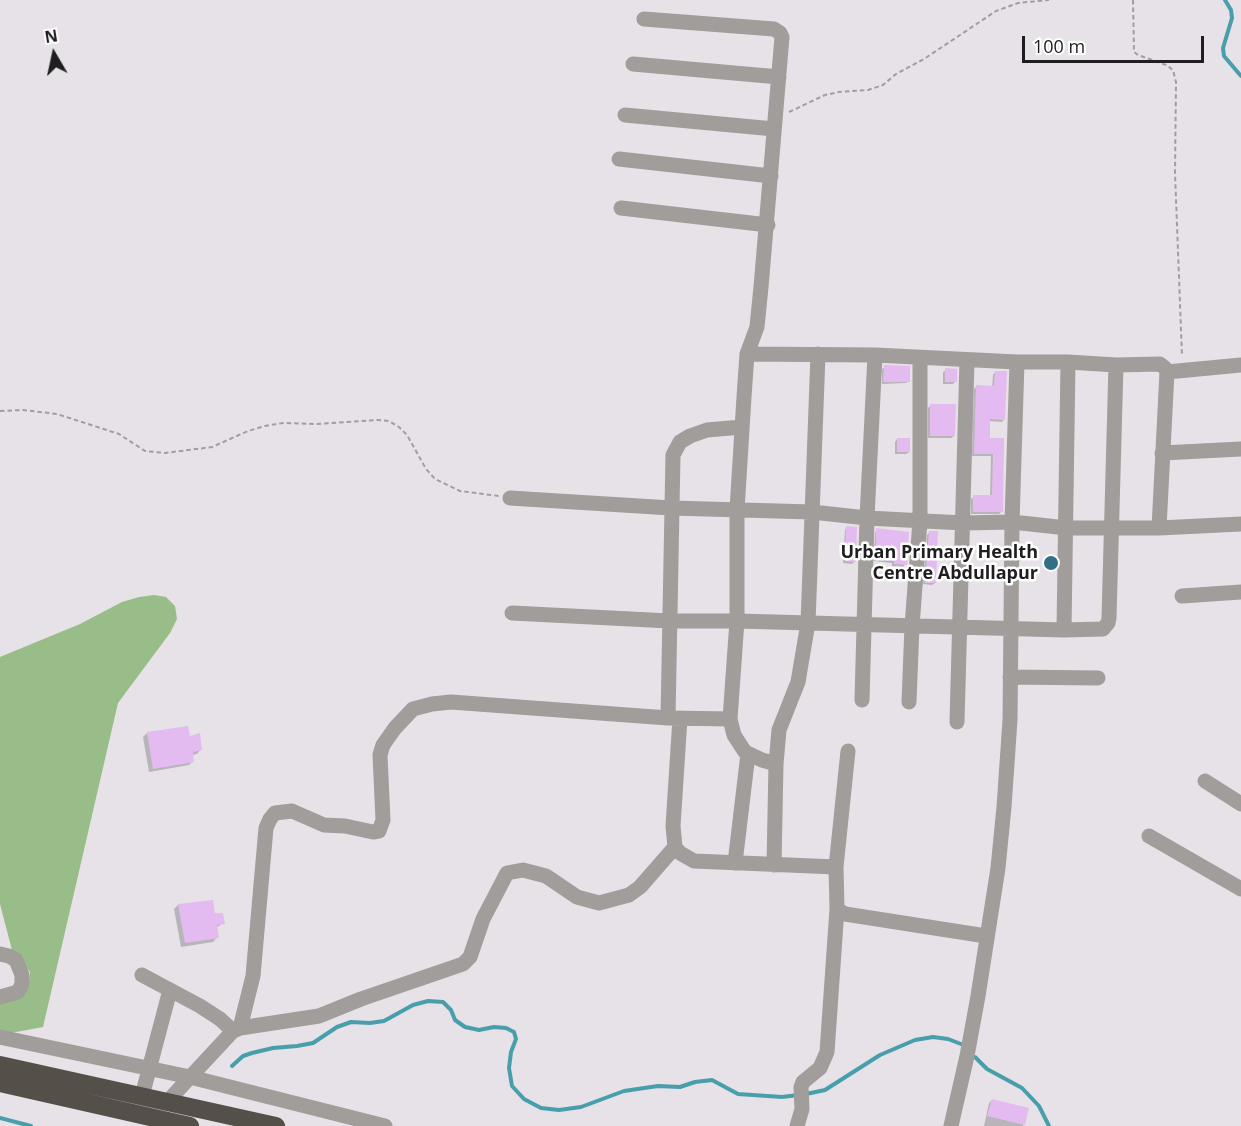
<!DOCTYPE html>
<style>
body{margin:0}
#map{position:relative;width:1241px;height:1126px;overflow:hidden;background:#e7e1e8;font-family:"Open Sans",sans-serif}
canvas{display:block}
.north{position:absolute;left:24px;top:24px;width:60px;height:60px;-webkit-text-stroke:4px #fff;paint-order:stroke;rotate:351deg;font-size:16px;font-weight:700;line-height:24px;text-align:center;color:#1f1d20}
.north::after{content:'';display:block;margin:auto;width:21px;height:27px;background:#1f1d20;clip-path:polygon(50% 0,100% 100%,50% 72%,0 100%)}
.scale{position:absolute;left:1022px;top:36px;width:182px;height:27px;box-sizing:border-box;border:3px solid #1f1d20;border-top:0;padding-left:8px;font-size:18px;line-height:21px;white-space:nowrap;color:#1f1d20;-webkit-text-stroke:4px #fff;paint-order:stroke}
</style>
<div id="map">
<canvas width="1241" height="1126"></canvas>
<div class="north">N</div>
<div class="scale">100 m</div>
</div>
<script>
const g = document.querySelector('canvas').getContext('2d');
g.lineJoin = 'round';
function fill(path, color) { g.fillStyle = color; g.fill(path, 'evenodd'); }
const poly = rows => new Path2D(rows.map(r => 'M' + r).join(''));
function trace(path, color, width, dash) { g.strokeStyle = color; g.lineWidth = width; g.lineCap = dash ? 'butt' : 'round'; g.setLineDash(dash || []); g.stroke(path); }
function drawText(font, color, halo, rows, align = 'center') {
  g.font = font + ' "Open Sans",sans-serif'; g.lineWidth = 5; g.setLineDash([]); g.textBaseline = 'middle'; g.strokeStyle = halo; g.fillStyle = color; for (const [text, x, y, turn = 0] of rows) {
    g.save(); g.translate(x, y); g.rotate((+turn || 0) * Math.PI / 180); g.textAlign = isNaN(turn) ? turn : align; if (halo) g.strokeText(text, 0, 0); g.fillText(text, 0, 0); g.restore();
  }
}
const green = poly([
 [154,595,166,597,175,606,177,619,170,633,118,703,43,1027,0,1035,0,1004,29,983,30,972,12,950,0,904,0,657,80,624,122,602,139,597]
]);
const shadow = poly([
 [885,367,909,381,906,383,882,384,882,369],
 [946,370,955,382,953,384,943,384,943,372],
 [995,372,1004,419,1002,422,988,421,989,440,1003,439,1001,512,999,514,971,514,971,499,974,497,990,497,991,456,972,456,974,389,977,386,992,388,993,375],
 [930,406,954,436,951,438,928,438,928,408],
 [897,439,909,452,906,454,895,454,895,442],
 [847,527,855,561,852,564,843,563,845,530],
 [877,530,905,564,903,567,892,566,892,563,874,561,875,532],
 [930,532,935,583,932,585,923,584,927,535],
 [147,733,189,738,201,749,197,754,192,755,193,761,189,765,149,772,143,737],
 [178,905,214,915,223,923,216,928,217,937,213,942,181,947,174,909],
 [992,1100,1028,1109,1023,1126,984,1126,989,1103]
]);
const stream = poly([
 [1225,0,1231,10,1232,18,1223,48,1224,56,1241,76],
 [975,1057,987,1069,1022,1088,1039,1106,1049,1126],
 [232,1066,243,1056,252,1053,273,1048,297,1046,313,1043,337,1027,351,1022,370,1023,384,1021,413,1005,428,1001,443,1002,451,1010,455,1020,465,1027,479,1030,494,1027,506,1028,514,1032,516,1039,511,1052,509,1068,512,1086,524,1099,541,1108,559,1110,581,1107,624,1091,658,1086,680,1087,695,1082,712,1080,738,1094,782,1097,798,1095],
 [806,1094,825,1090,880,1055,915,1040,933,1037,948,1039,961,1044],
 [0,1118,31,1126]
]);
const building = poly([
 [884,365,910,366,910,382,883,382],
 [945,368,957,369,957,382,945,382],
 [995,371,1007,371,1005,420,990,419,990,438,1004,438,1003,512,973,512,973,495,992,495,993,454,974,454,976,385,994,386],
 [930,404,956,404,955,436,930,436],
 [897,438,910,438,910,452,897,452],
 [846,526,857,527,856,562,845,561],
 [876,528,909,532,907,565,894,564,894,561,876,559],
 [929,531,938,531,936,583,925,583],
 [188,726,190,736,200,733,202,750,193,752,194,762,153,769,147,732],
 [213,900,215,913,223,913,225,924,217,925,219,938,185,943,178,904],
 [992,1099,1029,1108,1025,1125,987,1116]
]);
const path = poly([
 [1133,0,1134,52,1138,55,1166,65,1173,70,1176,82,1175,173,1182,356],
 [789,112,825,95,839,92,868,90,883,85,896,74,924,59,996,11,1018,3,1049,0],
 [0,411,23,410,57,414,119,434,145,451,165,453,212,447,248,431,265,426,283,423,317,424,377,420,389,421,399,427,407,435,426,469,435,479,460,491,499,496]
]);
const minor = poly([
 [644,19,774,29,780,33,782,37,761,287,757,327,747,354,744,397,737,510,737,621,730,719,734,735,745,752,762,760,776,764],
 [633,64,779,77],
 [625,115,774,129],
 [619,159,771,176],
 [621,208,768,225],
 [747,354,875,355,1017,362,1012,522,1010,720,1004,807,998,868,978,996,967,1056,951,1126],
 [1116,365,1160,364,1165,368,1167,372],
 [1162,453,1241,449],
 [510,498,671,508,812,512,867,518,964,523,1012,522,1067,528,1159,528,1241,524],
 [1159,528,1167,372,1241,365],
 [1182,596,1241,592],
 [512,613,670,621,737,621,1064,630,1103,629,1108,623,1109,618,1116,365,1068,362,1017,362],
 [1064,630,1068,362],
 [1010,677,1098,678],
 [862,700,867,518,875,355],
 [909,702,912,626,920,521,920,358],
 [668,718,673,455,680,442,690,436,707,430,742,427],
 [680,718,673,826,675,847,680,853,694,861,836,867,837,909,845,914,986,936],
 [957,722,967,360],
 [1205,781,1241,804],
 [1149,836,1241,889],
 [735,863,748,754],
 [774,865,776,764,779,730,798,682,808,623,818,354],
 [836,867,848,751],
 [0,954,9,956,16,960,22,975,22,984,18,992,0,997],
 [142,975,200,1006,220,1019,233,1031],
 [240,1028,253,976,266,828,270,819,275,813,292,811,324,825,345,826,373,832,379,831,383,820,380,755,383,745,395,728,413,709,432,704,451,702,668,718,730,719],
 [0,1037,190,1077,385,1126],
 [142,1096,170,990],
 [167,1102,233,1031,240,1028,319,1016,361,999,463,964,470,957,483,919,507,873,523,870,546,876,577,897,599,903,629,895,640,887,675,847],
 [797,1126,802,1109,801,1087,803,1082,820,1068,827,1052,837,909]
]);
const highway = poly([
 [0,1065,276,1126],
 [0,1083,190,1126]
]);
const markers = [
 [1051,563,8,"#326f86"]
];
const poiNames = [
 ["Urban Primary Health",1038,553],
 ["Centre Abdullapur",1038,574]
];
fill(green, '#99bd88');
fill(shadow, '#0003');
trace(stream, '#489fab', 4);
fill(building, '#e3bbf0');
trace(path, '#a19da2', 2, [4.5, 3]);
trace(minor, '#a09d9a', 15);
trace(highway, '#544f49', 18);
for (const [x, y, r, color] of markers) { const dot = new Path2D(); dot.arc(x, y, r, 0, 2 * Math.PI); g.fillStyle = color; g.fill(dot); trace(dot, '#fff', 2); }
drawText('bold 18px', '#1f1d20', '#fff', poiNames, 'right');
</script>
